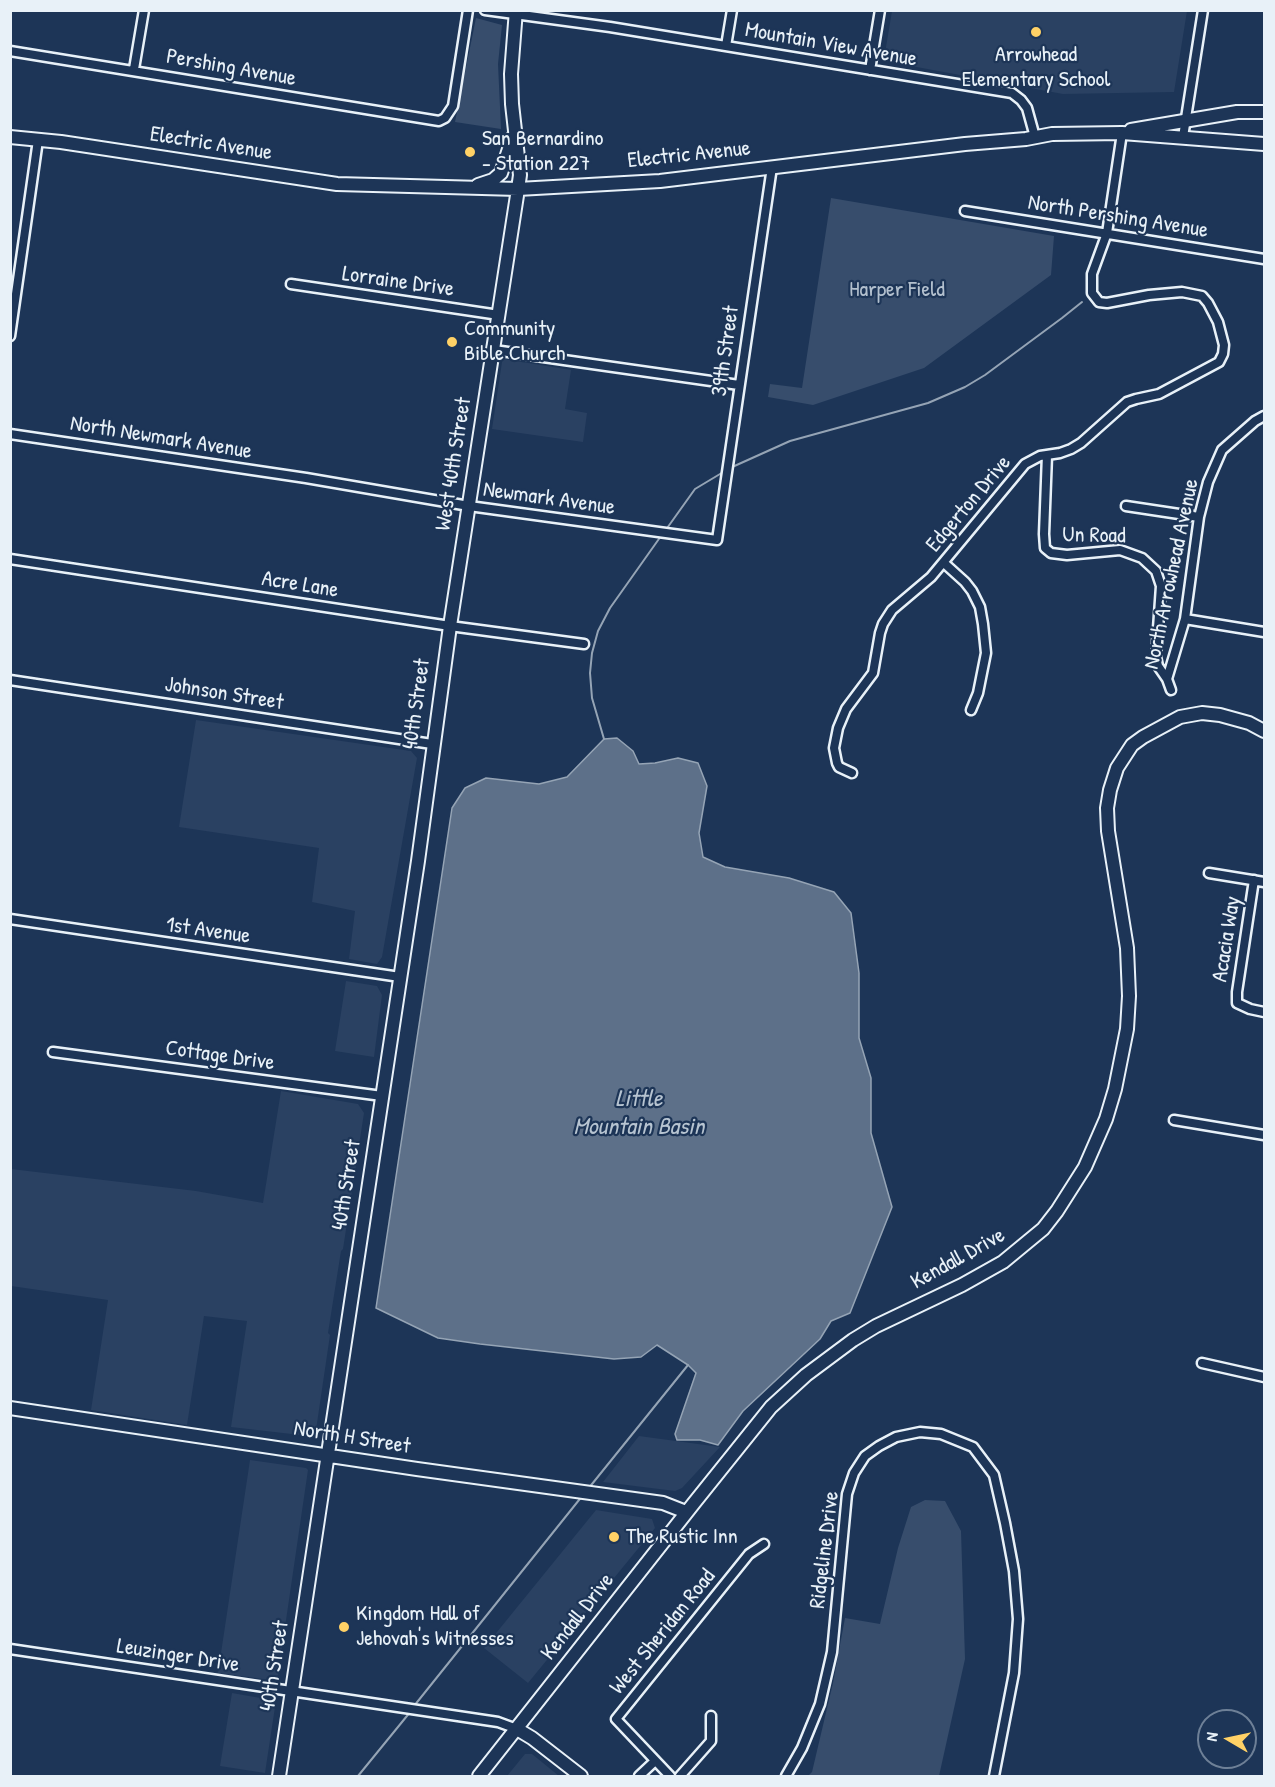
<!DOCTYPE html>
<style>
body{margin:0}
#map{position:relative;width:1275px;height:1787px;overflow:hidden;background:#1d3557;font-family:"Patrick Hand",sans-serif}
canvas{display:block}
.frame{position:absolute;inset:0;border:12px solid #e8f1f8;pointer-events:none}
.north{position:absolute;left:1197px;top:1709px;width:60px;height:60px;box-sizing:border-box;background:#1d3557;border:2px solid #6e8097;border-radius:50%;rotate:279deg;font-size:16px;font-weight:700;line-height:24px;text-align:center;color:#e8f1f8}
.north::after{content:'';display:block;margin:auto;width:21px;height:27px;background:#ffd166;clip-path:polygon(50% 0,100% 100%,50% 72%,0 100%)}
</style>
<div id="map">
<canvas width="1275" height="1787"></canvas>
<div class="frame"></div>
<div class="north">N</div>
</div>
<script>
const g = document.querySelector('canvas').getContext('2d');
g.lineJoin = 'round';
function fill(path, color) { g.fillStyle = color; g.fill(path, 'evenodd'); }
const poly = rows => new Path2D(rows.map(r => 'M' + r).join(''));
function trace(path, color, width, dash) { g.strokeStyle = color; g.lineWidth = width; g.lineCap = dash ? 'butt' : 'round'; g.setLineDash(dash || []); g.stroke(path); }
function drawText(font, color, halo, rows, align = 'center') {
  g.font = font + ' "Patrick Hand",sans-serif'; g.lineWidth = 4.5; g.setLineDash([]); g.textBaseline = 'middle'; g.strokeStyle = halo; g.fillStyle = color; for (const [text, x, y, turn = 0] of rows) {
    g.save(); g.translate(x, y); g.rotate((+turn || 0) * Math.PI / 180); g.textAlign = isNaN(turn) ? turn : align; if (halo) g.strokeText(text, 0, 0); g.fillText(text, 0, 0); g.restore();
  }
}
const built = poly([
 [892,11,892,10,1187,11,1174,92,1063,94,884,61,881,57,885,53],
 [504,359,571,370,565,409,587,413,583,442,492,429,502,362],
 [196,720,411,751,417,758,382,957,377,964,349,959,355,911,312,902,319,848,179,827],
 [346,981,377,986,382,995,374,1057,335,1051],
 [281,1091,358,1104,364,1113,343,1249,341,1251,328,1333,330,1335,316,1430,309,1436,231,1427,247,1321,204,1316,187,1425,91,1410,108,1300,11,1286,11,1169,196,1191,263,1203],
 [639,1436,720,1447,682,1488,675,1491,603,1482],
 [250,1460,306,1468,308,1470,278,1675,271,1680,218,1673],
 [596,1510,652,1519,655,1528,528,1683,484,1648],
 [232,1693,272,1700,275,1707,265,1773,220,1766],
 [525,1754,532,1754,559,1776,507,1776]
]);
const green = poly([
 [476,18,502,25,498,64,501,129,455,122],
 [831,198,1054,236,1051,275,924,368,813,405,768,397,770,384,802,388],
 [925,1500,945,1501,961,1531,965,1659,939,1776,808,1776,812,1772,833,1683,845,1618,880,1624,898,1548,911,1507]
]);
const water = poly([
 [617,738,633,751,639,764,655,763,678,758,698,763,707,786,699,833,703,857,725,867,789,878,834,892,851,913,859,973,859,1038,871,1078,871,1133,892,1207,850,1313,831,1321,820,1339,743,1411,718,1445,700,1440,677,1440,675,1434,696,1373,688,1365,657,1345,641,1357,614,1359,480,1344,438,1338,376,1308,452,808,465,788,486,778,539,784,567,777,604,739,617,738]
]);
const stream = poly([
 [730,468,790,441,928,403,965,387,985,375,1062,318,1082,302],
 [665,531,695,489,725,471],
 [604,739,592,698,590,673,592,653,598,631,610,608,661,536],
 [588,1489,688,1365],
 [414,1706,583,1495],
 [358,1776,411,1711]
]);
const street = poly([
 [485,10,610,27,1012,93,1021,100,1027,108,1035,137],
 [726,46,732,10],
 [10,51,439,121,445,118,453,106,468,10],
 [134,69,144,10],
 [870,70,880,10],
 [1183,137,1203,10],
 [965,211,1264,259],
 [291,284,499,315],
 [10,336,38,140],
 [494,350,739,385],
 [10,434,306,478,469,506,717,540,772,167],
 [1047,455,1044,534,1045,548,1051,553,1067,555,1120,550,1142,558,1156,571,1161,586,1156,657,1158,666,1167,679],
 [1126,506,1199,517],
 [10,559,450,626,584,644],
 [944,563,965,582,972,591,980,607,983,624,986,653,978,693,971,710],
 [1185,619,1264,632],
 [10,680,432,744],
 [1171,690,1167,679,1185,619,1199,517,1208,482,1222,450,1255,421,1264,416],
 [852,773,839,767,837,763,834,748,838,728,846,709,873,673,880,633,883,624,892,610,931,577,1025,464,1040,456,1060,453,1071,449,1081,443,1127,402,1136,399,1159,394,1219,362,1223,354,1224,345,1218,322,1208,303,1202,296,1182,292,1149,295,1107,303,1099,302,1092,293,1092,274,1107,233,1122,133],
 [1209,873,1264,882],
 [1254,880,1237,992,1237,1003,1250,1009,1264,1012],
 [10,919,400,977],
 [53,1052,382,1096],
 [1174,1120,1264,1135],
 [1202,1363,1264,1377],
 [10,1649,498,1722,517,1729],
 [639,1776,655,1761],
 [670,1776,616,1719,749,1554,764,1544],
 [680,1776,711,1741,711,1716],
 [786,1776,802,1748,820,1704,832,1652,847,1494,854,1473,865,1456,879,1446,896,1437,920,1432,941,1434,973,1447,994,1475,1005,1523,1014,1571,1018,1619,1014,1673,994,1776]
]);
const secondary = poly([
 [1131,130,1237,112,1264,112],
 [10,137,61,142,337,184,518,189,660,181,965,144,1026,139,1052,134,1122,133,1264,144],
 [478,185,493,180,501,173,513,137],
 [10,1408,417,1469,663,1503,686,1512],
 [517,1729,532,1738,581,1776],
 [279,1776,418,861,450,626,518,189,520,175,512,104,511,74,516,10],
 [479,1776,694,1503,771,1407,806,1375,853,1340,876,1326,962,1285,1003,1262,1043,1229,1057,1211,1085,1167,1106,1119,1115,1089,1127,1029,1129,996,1127,948,1108,831,1107,808,1110,790,1117,768,1132,745,1143,737,1180,717,1202,713,1220,715,1249,723,1264,731]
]);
const markers = [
 [1036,32,6,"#ffd166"],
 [470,152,6,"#ffd166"],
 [452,342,6,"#ffd166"],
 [614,1537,6,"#ffd166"],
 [344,1627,6,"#ffd166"]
];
const streetNames = [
 ["Mountain View Avenue",831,45,10],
 ["Pershing Avenue",231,68,10],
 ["Electric Avenue",211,144,9],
 ["Electric Avenue",689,155,-6],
 ["North Pershing Avenue",1118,217,9],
 ["Lorraine Drive",398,282,8],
 ["39th Street",726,351,-82],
 ["North Newmark Avenue",161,438,9],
 ["West 40th Street",454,464,-81],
 ["Newmark Avenue",549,499,8],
 ["Edgerton Drive",969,504,-50],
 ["Un Road",1094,536,1],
 ["North Arrowhead Avenue",1172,574,-78],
 ["Acre Lane",300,585,9],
 ["Johnson Street",224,694,9],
 ["40th Street",417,704,-82],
 ["1st Avenue",208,931,8],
 ["Acacia Way",1227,939,-81],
 ["Cottage Drive",220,1056,8],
 ["40th Street",347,1185,-81],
 ["Kendall Drive",958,1259,-29],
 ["North H Street",352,1438,9],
 ["Ridgeline Drive",825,1550,-83],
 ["Kendall Drive",578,1617,-52],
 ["West Sheridan Road",663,1632,-51],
 ["Leuzinger Drive",178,1656,9],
 ["40th Street",275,1666,-81]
];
const poiNames = [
 ["Arrowhead",1036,55,"center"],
 ["Elementary School",1036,80,"center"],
 ["San Bernardino",482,139],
 ["- Station 227",482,164],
 ["Community",464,329],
 ["Bible Church",464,354],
 ["The Rustic Inn",626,1537],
 ["Kingdom Hall of",356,1614],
 ["Jehovah's Witnesses",356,1639]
];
const parkNames = [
 ["Harper Field",897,290]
];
const waterNames = [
 ["Little",639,1100],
 ["Mountain Basin",639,1128]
];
fill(built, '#2a4162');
fill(green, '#374d6c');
fill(water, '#5d7089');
trace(water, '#95a4b5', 1.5);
trace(stream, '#95a4b5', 2);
trace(street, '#e8f1f8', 13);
trace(secondary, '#e8f1f8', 16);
trace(street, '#1d3557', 8);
trace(secondary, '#1d3557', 12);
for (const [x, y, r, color] of markers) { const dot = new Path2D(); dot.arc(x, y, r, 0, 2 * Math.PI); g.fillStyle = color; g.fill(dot); trace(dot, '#1d3557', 2); }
drawText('22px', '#e8f1f8', '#1d3557', streetNames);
drawText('22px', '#e8f1f8', '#1d3557', poiNames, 'left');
drawText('22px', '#b3c0ce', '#1d3557', parkNames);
drawText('italic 24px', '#b7c4d1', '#1d3557', waterNames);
</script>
